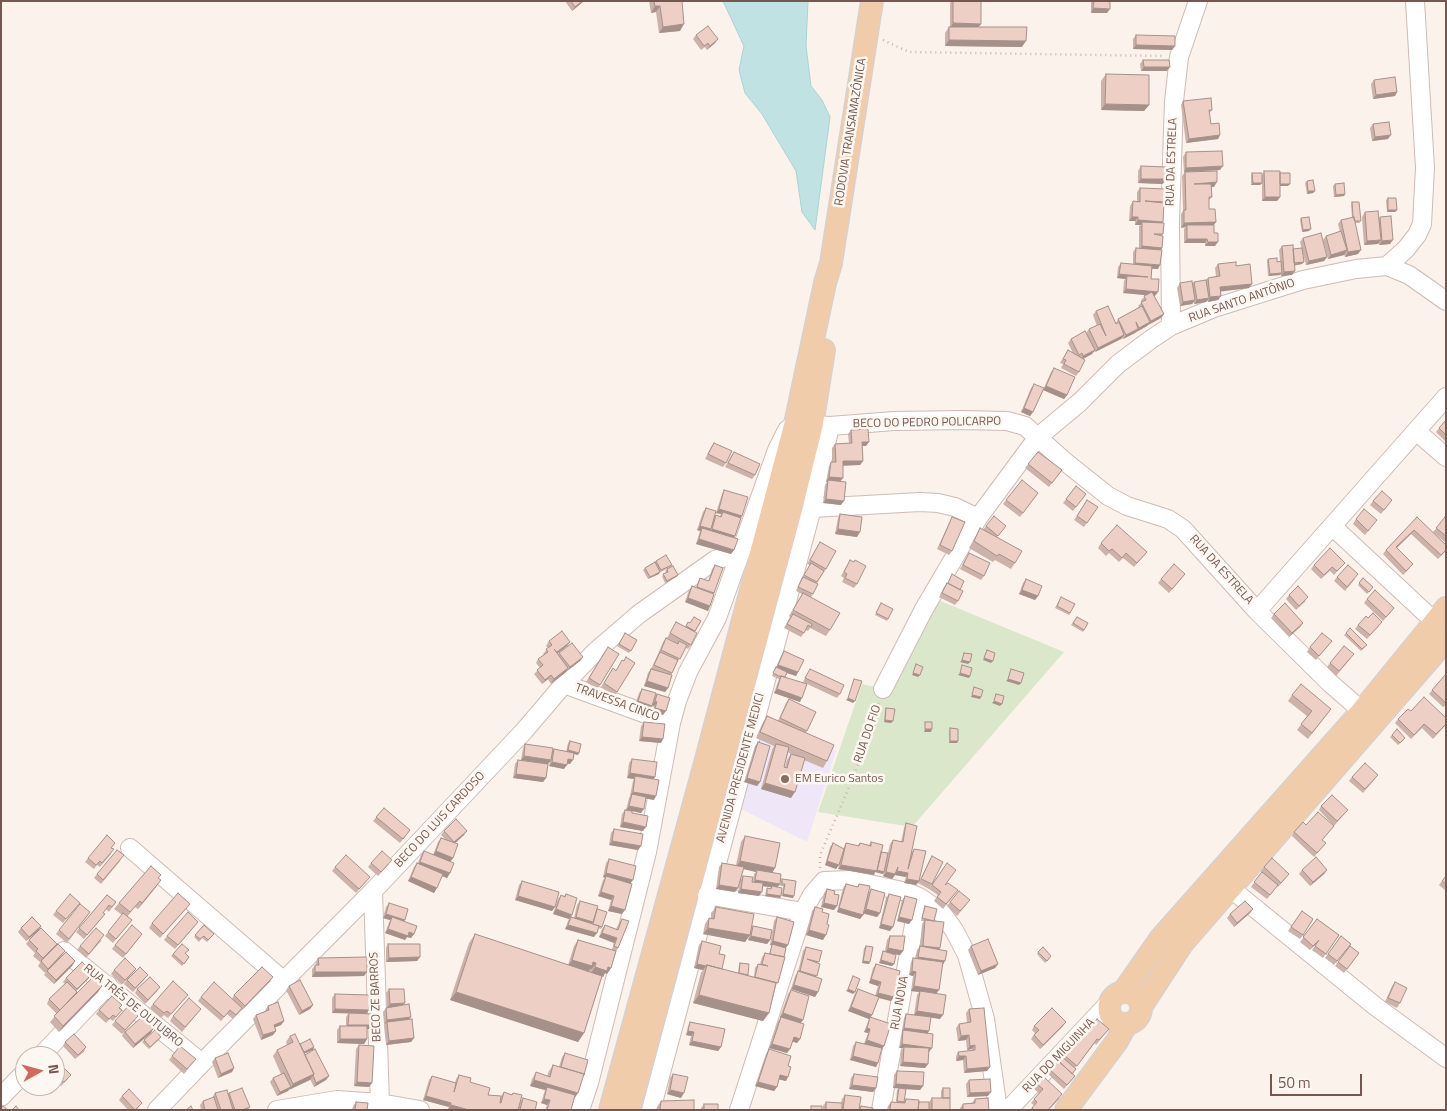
<!DOCTYPE html>
<meta charset="utf-8">
<style>
body{margin:0}
#map{position:relative;width:1447px;height:1111px;overflow:hidden;background:#faf2eb;font-family:"Titillium Web",sans-serif}
canvas{display:block}
.frame{position:absolute;inset:0;border:2px solid #735750;pointer-events:none}
.north{position:absolute;left:15px;top:1046px;width:50px;height:50px;box-sizing:border-box;background:#fdf7f1;border:1px solid #c6b7b1;border-radius:50%;rotate:83deg;font-size:14px;font-weight:700;line-height:20px;text-align:center;color:#735750}
.north::after{content:'';display:block;margin:auto;width:18px;height:22px;background:#d6675f;clip-path:polygon(50% 0,100% 100%,50% 72%,0 100%)}
.scale{position:absolute;left:1270px;top:1074px;width:92px;height:22px;box-sizing:border-box;border:2px solid #735750;border-top:0;padding-left:6px;font-size:15px;line-height:18px;white-space:nowrap;color:#735750;-webkit-text-stroke:4px #fdf7f1;paint-order:stroke}
</style>
<div id="map">
<canvas width="1447" height="1111"></canvas>
<div class="frame"></div>
<div class="north">N</div>
<div class="scale">50 m</div>
</div>
<script>
const g = document.querySelector('canvas').getContext('2d');
g.lineJoin = 'round';
function fill(path, color) { g.fillStyle = color; g.fill(path, 'evenodd'); }
const poly = rows => new Path2D(rows.map(r => 'M' + r).join(''));
function trace(path, color, width, dash) { g.strokeStyle = color; g.lineWidth = width; g.lineCap = dash ? 'butt' : 'round'; g.setLineDash(dash || []); g.stroke(path); }
function drawText(font, color, halo, rows, align = 'center') {
  g.font = font + ' "Titillium Web",sans-serif'; g.lineWidth = 5; g.setLineDash([]); g.textBaseline = 'middle'; g.strokeStyle = halo; g.fillStyle = color; for (const [text, x, y, turn = 0] of rows) {
    g.save(); g.translate(x, y); g.rotate((+turn || 0) * Math.PI / 180); g.textAlign = isNaN(turn) ? turn : align; if (halo) g.strokeText(text, 0, 0); g.fillText(text, 0, 0); g.restore();
  }
}
const education = poly([
 [759,717,836,751,807,842,735,806]
]);
const green = poly([
 [938,600,1064,652,912,827,818,812,862,684,887,690]
]);
const water = poly([
 [723,1,808,1,806,46,811,86,822,100,830,117,815,230,802,212,796,171,762,114,745,93,739,70,744,46,723,1]
]);
const path = poly([
 [883,40,909,52,1165,56],
 [820,868,820,855,853,778,879,702]
]);
const minor = poly([
 [1387,266,1406,249,1417,235,1422,224,1425,168,1415,1],
 [1171,326,1170,222,1174,101,1179,57,1198,1],
 [1416,431,1446,457],
 [812,508,920,502,938,503,955,507,978,518],
 [1332,526,1434,621],
 [1257,611,1446,397],
 [564,684,671,723],
 [883,689,924,609,964,541,978,518,1038,437,1080,402,1118,364,1150,340,1171,326,1214,308,1303,280,1356,269,1387,266,1409,275,1446,301],
 [130,848,284,981],
 [1230,888,1375,1006,1446,1058],
 [373,891,380,1103],
 [707,895,803,912],
 [64,951,202,1063],
 [41,1056,108,985],
 [1,1097,25,1072],
 [157,1110,202,1063,373,891,524,731,564,684,596,651,639,614,715,560,739,553],
 [277,1110,337,1100,380,1103,420,1110],
 [580,1110,589,1083,647,852,671,723,677,701,688,672,717,618,777,450,787,430,795,424,830,426,894,421,961,420,1007,421,1025,426,1063,460,1108,496,1127,506,1168,519,1183,529,1257,611,1330,683,1362,711],
 [651,1110,812,508,830,426],
 [739,1110,803,912,812,895,824,881,851,880,907,892,919,897,941,912,954,930,967,955,985,1019,998,1110],
 [881,1110,919,897],
 [1008,1110,1109,1003]
]);
const major = poly([
 '1109 1008a16 16 0 1 1 32 0a16 16 0 1 1-32 0Z',
 [1123,992,1160,939,1362,711,1446,608],
 [1141,1007,1182,944,1446,640],
 [610,1110,704,767,795,424,825,283,831,263,872,1],
 [629,1110,795,494,812,426,824,350],
 [1066,1110,1117,1041,1126,1025]
]);
const wall = poly([
 [565,1,584,1,572,11],
 [649,1,682,1,680,31,659,33,656,12,651,13],
 [951,1,981,1,981,24,978,27,1022,47,945,46,945,33,949,27,950,27,950,4],
 [1091,1,1110,1,1107,13,1091,13],
 [696,35,718,39,715,43,707,50,705,47,701,50,693,39],
 [1136,35,1175,46,1172,50,1133,49,1133,39],
 [1143,60,1167,71,1141,71,1140,64],
 [1106,74,1149,105,1144,111,1101,110,1101,81],
 [1374,80,1397,92,1395,96,1373,99,1371,84],
 [1183,101,1212,110,1209,114,1211,124,1220,135,1218,139,1186,143,1181,105],
 [1373,124,1388,139,1372,141,1370,128],
 [1186,152,1220,170,1184,172,1183,157],
 [1141,166,1163,184,1138,183,1138,171],
 [1264,171,1280,173,1288,186,1280,186,1280,197,1277,201,1262,201,1262,183,1260,185,1251,185,1251,175,1252,173,1262,176],
 [1185,172,1214,187,1211,187,1212,197,1209,200,1209,209,1216,222,1214,225,1215,246,1205,246,1205,243,1184,243,1184,229,1185,227,1181,228,1181,214,1183,211,1182,176],
 [1307,181,1315,191,1313,193,1307,194,1305,183],
 [1335,184,1345,194,1344,196,1334,197,1333,186],
 [1140,188,1166,202,1164,204,1162,223,1163,234,1162,235,1162,248,1161,250,1158,269,1152,269,1151,279,1155,296,1154,296,1164,314,1161,318,1148,325,1147,326,1135,333,1123,339,1122,338,1121,339,1095,352,1094,351,1092,354,1083,359,1079,372,1076,376,1061,368,1063,364,1060,363,1068,350,1073,353,1068,343,1071,339,1086,333,1089,329,1097,326,1093,315,1096,311,1116,323,1118,319,1139,307,1138,306,1142,302,1141,300,1146,295,1123,293,1124,281,1125,279,1117,278,1118,267,1121,263,1133,264,1133,252,1136,248,1139,248,1139,226,1141,225,1135,225,1135,221,1129,221,1130,206,1133,201,1137,202,1137,192],
 [1388,198,1397,210,1395,212,1387,212,1386,200],
 [1352,202,1360,223,1355,223,1358,254,1345,257,1344,254,1344,255,1328,259,1323,240,1326,236,1340,232,1338,224,1341,220,1352,218,1351,204],
 [1365,212,1379,219,1380,217,1390,244,1379,245,1379,242,1378,244,1364,245,1362,217],
 [1301,218,1309,231,1302,232,1300,220],
 [1303,238,1327,257,1324,261,1306,265,1300,242],
 [1282,246,1293,249,1302,264,1294,265,1292,275,1281,276,1281,274,1280,275,1268,276,1267,261,1268,259,1277,262,1280,261,1279,250],
 [1218,264,1236,266,1252,284,1249,288,1221,291,1221,296,1218,300,1208,302,1207,300,1206,302,1194,304,1194,302,1192,304,1180,306,1177,288,1180,283,1193,283,1194,282,1206,280,1208,278,1216,276,1215,268],
 [1054,368,1067,395,1064,399,1043,390,1051,372],
 [1034,384,1033,412,1030,416,1021,412,1031,388],
 [1446,420,1446,442,1436,432],
 [851,430,866,446,862,446,863,461,860,465,843,465,840,482,841,505,823,503,825,485,827,482,826,482,829,466,831,462,832,462,832,448,835,444,849,443,848,434],
 [714,443,726,463,723,467,705,459,711,447],
 [734,452,755,475,752,479,725,467,731,456],
 [1038,452,1062,470,1049,487,1025,468],
 [1022,480,1038,493,1020,517,1003,504],
 [1076,486,1086,494,1073,511,1063,503],
 [724,490,742,516,740,520,734,538,734,550,731,554,696,544,700,531,697,530,703,512,706,508,714,518,716,515,720,516,721,514,716,513,722,494],
 [1087,500,1098,507,1084,527,1074,520],
 [1373,501,1389,504,1381,514,1370,505],
 [840,514,860,532,857,537,835,534,838,518],
 [952,517,952,551,949,555,937,549,950,521],
 [1417,517,1446,545,1446,551,1438,559,1411,534,1397,548,1410,568,1403,575,1383,554,1386,550],
 [1446,518,1446,543,1433,532],
 [1356,519,1377,520,1365,535,1353,524],
 [986,526,1006,526,997,537,1015,563,1011,569,995,560,993,562,969,548,980,528,983,530],
 [820,542,826,569,817,583,813,594,811,597,830,630,826,636,810,628,808,631,806,630,801,637,784,628,790,617,789,616,802,594,796,591,801,579,810,565,807,564],
 [1101,543,1147,552,1134,567,1123,558,1119,562,1109,553,1106,556,1098,548],
 [969,553,984,576,981,580,960,569],
 [850,560,857,584,854,588,842,582,844,578,841,576],
 [656,561,672,565,670,567,648,579,643,570,645,568,655,562],
 [1345,563,1334,575,1330,571,1321,579,1311,569,1314,565],
 [715,565,714,594,708,611,685,602,689,590,692,586,696,588,698,582,700,578,708,581,712,569],
 [667,569,676,577,665,583,662,576,666,573,665,571],
 [1337,577,1355,579,1345,591,1334,581],
 [1182,578,1169,593,1158,583,1161,579],
 [1363,578,1373,587,1367,594,1358,585],
 [1026,579,1038,596,1035,600,1019,594,1023,583],
 [947,583,958,601,955,605,939,597,944,587],
 [1289,595,1306,601,1296,610,1286,599],
 [1060,599,1070,613,1069,615,1055,608],
 [1367,599,1391,612,1383,621,1364,603],
 [881,603,888,619,887,621,875,615],
 [1274,614,1303,623,1300,627,1289,637,1271,618],
 [1077,617,1088,623,1083,632,1071,625],
 [701,621,695,632,691,645,688,649,685,647,671,675,668,688,665,692,644,686,648,673,651,669,658,654,663,642,666,638,678,643,667,638,676,622,685,627,688,622,690,623],
 [1358,625,1379,626,1367,639,1355,629],
 [625,633,637,640,629,653,617,646],
 [1346,633,1365,647,1361,651,1344,635],
 [549,641,570,642,567,646,557,654,558,654,559,653,583,657,580,661,551,684,548,679,542,684,534,674,540,668,536,663,538,659,544,655,543,654,548,648,546,646],
 [1329,645,1316,660,1307,652,1310,647],
 [605,651,600,685,597,689,586,682],
 [784,651,798,672,796,676,787,673,785,677,800,702,774,693,779,679,772,676,781,656],
 [1351,658,1336,676,1327,667,1330,663],
 [613,668,616,670,617,692,614,696,601,687],
 [810,669,840,694,837,698,803,682],
 [1446,674,1446,705,1443,707,1429,694],
 [642,689,649,710,635,705,639,693],
 [657,694,663,715,653,712,654,706,652,705,654,698],
 [1292,695,1331,709,1308,739,1297,730,1307,716,1288,701],
 [789,699,807,731,805,733,827,761,823,768,804,760,791,798,761,789,772,750,774,746,756,738,763,722,767,716,778,721,786,703],
 [788,752,791,754,787,760,785,767,784,767],
 [886,708,893,721,891,723,884,722,885,710],
 [1411,711,1446,718,1446,725,1433,739,1422,728,1411,739,1395,723,1398,719],
 [644,722,661,743,639,741,641,726],
 [950,728,958,741,957,743,949,743,949,730],
 [1392,735,1404,740,1398,745,1390,737],
 [570,741,578,755,574,754,570,764,567,763,564,769,549,766,550,762,548,764,546,778,543,782,513,778,515,764,518,760,541,763,521,760,523,748,525,744,552,752,554,749,566,752,568,743],
 [758,742,760,782,757,786,744,782,755,746],
 [632,759,655,777,653,779,654,800,646,798,641,813,632,811,632,813,643,831,620,827,622,814,625,810,626,810,629,798,630,796,633,781,634,779,627,778,629,763],
 [1352,777,1375,779,1363,793,1349,781],
 [1321,806,1348,810,1334,826,1319,810],
 [384,808,410,830,400,843,373,821],
 [906,823,912,852,914,849,920,880,929,861,932,856,932,884,929,889,918,883,916,885,904,883,906,877,895,875,892,879,883,876,884,873,883,874,875,872,874,875,838,869,840,862,836,869,825,865,830,847,833,843,843,849,846,843,857,846,860,843,869,845,871,842,881,852,888,853,890,844,893,840,901,842,904,828],
 [1306,825,1334,826,1322,840,1326,843,1314,857,1292,836,1294,832],
 [614,829,641,846,638,850,609,845,611,833],
 [444,831,464,835,455,843,453,858,450,862,450,873,447,878,442,876,434,893,408,881,414,867,417,863,418,863,421,855,424,851,433,855,438,842,441,838,445,839,441,835],
 [745,836,773,872,780,884,777,887,781,896,780,898,765,896,766,891,767,888,770,889,771,887,763,886,759,896,738,893,740,881,735,892,716,889,719,867,722,863,736,865,741,842],
 [743,869,756,872,754,874,753,882,743,876,741,880],
 [112,848,111,854,100,867,97,865,94,869,85,862,88,858],
 [609,859,631,883,622,914,608,911,611,900,598,896,603,880,605,878,603,877,606,863],
 [121,860,101,884,94,878,97,874],
 [371,863,389,864,378,876,368,867],
 [947,863,945,885,958,890,943,909,934,901,938,895,929,889],
 [335,867,370,877,356,893,332,871],
 [1264,867,1286,878,1278,887,1277,886,1267,899,1251,887,1262,872,1261,871],
 [1302,870,1327,870,1324,874,1310,886,1299,874],
 [1446,876,1446,891,1439,885],
 [159,879,156,887,138,909,135,907,127,917,132,920,113,943,105,936,122,915,114,909,119,903],
 [782,879,793,898,782,896,783,886,780,886,781,881],
 [522,881,552,911,515,900,519,885],
 [846,884,857,887,859,884,869,892,871,889,880,913,877,917,864,914,860,919,837,912,843,888],
 [827,889,834,894,837,906,834,910,821,907,824,893],
 [566,894,571,917,574,918,577,905,580,901,597,910,602,927,601,929,598,928,594,937,565,929,568,921,569,919,553,914,558,899,561,895,564,896],
 [889,894,890,931,879,928,886,898],
 [107,895,116,902,109,912,106,909,103,913,105,914,102,918,84,939,76,932],
 [905,896,909,924,897,921,902,900],
 [950,902,967,904,957,916,947,906],
 [80,903,63,923,53,915,56,911],
 [389,903,405,920,404,921,414,934,411,938,407,937,405,940,385,933,390,920,383,918,386,907],
 [925,906,934,921,940,948,939,949,945,961,942,966,936,994,940,1019,931,1017,928,1033,929,1051,928,1064,925,1068,900,1066,901,1051,903,1048,899,1048,904,1018,906,1014,914,1015,917,995,919,992,911,991,913,976,909,975,911,962,913,958,915,958,917,950,920,946,922,924,924,921,921,921,924,908],
 [716,907,751,930,753,926,770,940,767,944,748,940,749,936,745,942,703,934,705,924,709,918,711,918,711,913],
 [815,907,822,912,827,924,823,940,806,935,812,911],
 [187,908,160,938,149,928,152,923],
 [1253,909,1250,913,1234,927,1227,918,1230,914],
 [1302,911,1303,935,1300,939,1288,931],
 [90,912,67,943,56,934,59,930],
 [777,917,788,945,786,947,769,1013,763,1021,693,1003,701,973,703,970,694,968,699,945,702,941,719,954,722,969,738,973,739,965,740,963,748,975,754,977,755,968,758,964,760,964,762,957,765,953,769,954,772,945,770,945,774,921],
 [622,919,618,948,616,952,611,968,607,974,605,973,603,977,602,976,584,1033,578,1042,450,1000,469,943,475,934,568,965,574,946,578,940,612,950,614,943,599,937,602,929,605,925,616,929,619,923],
 [1317,919,1339,935,1323,958,1312,950,1316,945,1310,950,1300,942],
 [204,925,214,934,207,942,202,938,199,942,194,937],
 [41,926,38,931,26,941,18,932,21,928],
 [195,926,175,949,164,940,167,936],
 [890,936,903,951,900,955,893,954,894,964,892,966,879,963,882,953,883,951,885,951,887,940],
 [1341,936,1351,944,1334,965,1325,958],
 [139,938,123,958,112,949,115,945],
 [29,940,57,944,54,948,40,962,33,956,35,953,26,944],
 [102,940,86,958,77,950,80,946],
 [182,944,186,954,189,957,182,966,171,956],
 [388,944,420,957,417,961,386,962,386,948],
 [866,946,869,964,862,963,864,948],
 [971,946,998,964,995,968,978,975,968,950],
 [1350,946,1359,953,1344,973,1335,966],
 [806,947,819,964,816,977,818,992,815,997,791,989,795,976,798,972,803,951],
 [65,951,62,955,45,973,38,966,41,961],
 [1038,952,1050,958,1045,963,1037,954],
 [318,958,364,976,312,977,312,969,316,965,316,962],
 [75,961,72,966,54,984,44,975,47,971],
 [876,964,894,997,891,1001,879,998,871,1017,884,1046,881,1050,876,1067,850,1060,853,1046,856,1042,864,1044,868,1033,864,1032,869,1019,848,1011,855,993,858,989,875,996,878,986,869,983,873,968],
 [114,970,133,973,122,985,111,974],
 [93,973,90,977,76,991,74,996,102,986,98,992,59,1032,50,1022,57,1014,47,1004,49,999,65,984,63,982,66,978],
 [273,977,270,981,242,1010,241,1009,233,1019,227,1014,221,1021,198,1001,201,997,232,999,234,995],
 [145,979,133,992,124,984,127,980],
 [1395,982,1400,1003,1397,1008,1385,1002,1392,986],
 [289,986,313,1005,310,1009,299,1015,286,990],
 [137,989,157,991,145,1004,135,993],
 [389,989,403,1005,409,1020,414,1038,411,1042,386,1045,384,1026,385,1024,384,1025,383,1012,386,1008,387,1007,386,993],
 [791,990,801,1023,800,1039,797,1043,792,1041,790,1049,787,1053,769,1048,778,1021,781,1017,780,1017,788,994],
 [335,994,369,1010,366,1014,372,1025,370,1029,367,1029,367,1039,364,1044,337,1043,337,1030,340,1026,346,1026,346,1017,349,1013,332,1013,332,998],
 [188,995,168,1018,164,1015,161,1018,150,1008,153,1004],
 [268,1006,284,1021,281,1025,275,1027,276,1031,273,1035,261,1040,253,1019,256,1015,266,1011,265,1010],
 [120,1008,122,1010,113,1021,110,1019,106,1023,96,1014,99,1010],
 [201,1009,182,1032,170,1021,173,1016],
 [969,1009,990,1067,987,1071,964,1073,963,1060,956,1061,956,1056,958,1052,972,1051,972,1049,967,1050,966,1040,958,1041,956,1028,959,1024,967,1023,966,1013],
 [132,1010,135,1020,125,1031,153,1029,151,1033,133,1048,122,1036,124,1032,122,1034,112,1025,115,1021],
 [690,1022,721,1047,718,1051,689,1045,691,1036,686,1035,688,1026],
 [1034,1026,1063,1026,1040,1049,1031,1039,1035,1033,1032,1030],
 [1109,1029,1096,1045,1095,1043,1075,1068,1073,1074,1075,1076,1064,1089,1048,1074,1064,1055,1074,1046],
 [290,1036,300,1044,314,1047,313,1050,304,1053,329,1076,326,1080,314,1087,310,1079,289,1089,288,1091,277,1096,270,1082,273,1078,281,1074,273,1056,277,1050,287,1045,286,1042],
 [160,1039,149,1049,142,1042,144,1040],
 [65,1042,86,1047,84,1052,75,1059,63,1046],
 [359,1045,369,1087,354,1086,356,1049],
 [769,1049,788,1066,786,1081,779,1079,777,1087,774,1091,755,1086,766,1054],
 [565,1053,574,1099,571,1110,545,1110,547,1105,541,1103,545,1090,530,1086,532,1079,536,1072,547,1076,549,1071,553,1065,559,1067,562,1057],
 [172,1056,196,1059,184,1074,169,1060],
 [215,1058,234,1068,232,1072,218,1078,212,1062],
 [55,1063,68,1079,61,1086,60,1085,51,1094,46,1088,37,1096,27,1086,55,1086],
 [897,1071,923,1086,920,1090,901,1089,904,1101,906,1099,919,1102,929,1110,887,1110,888,1106,891,1102,896,1102,897,1090,899,1088,893,1088,894,1075],
 [673,1074,681,1098,667,1094,670,1078],
 [854,1074,876,1088,873,1092,849,1089,851,1078],
 [459,1075,488,1095,501,1096,504,1092,511,1095,513,1093,518,1110,450,1110,448,1109,449,1107,423,1100,429,1080,432,1076,455,1083,456,1079],
 [969,1080,988,1096,967,1097,966,1084],
 [1037,1084,1060,1098,1049,1110,1030,1110,1034,1105,1031,1103,1039,1093,1034,1089],
 [943,1088,950,1110,929,1110,929,1102,932,1098,941,1098,941,1091],
 [215,1093,228,1094,229,1093,250,1107,248,1110,201,1110,200,1105,203,1101,212,1098],
 [845,1095,859,1108,861,1106,873,1110,823,1110,823,1106,826,1102,841,1103,842,1099],
 [122,1096,139,1107,136,1110,128,1110,119,1100],
 [523,1098,535,1110,518,1110,520,1102],
 [975,1099,989,1110,960,1110,960,1108,963,1104,972,1103],
 [661,1101,694,1110,656,1110,657,1107],
 [356,1102,367,1110,352,1110,353,1106],
 [704,1104,718,1110,701,1110,701,1108]
]);
const shadedWall = poly([
 [582,1,584,1,572,11,575,7],
 [655,6,660,6,656,12,651,13],
 [1093,8,1110,9,1107,13,1091,13],
 [953,23,981,24,978,28,950,28],
 [684,24,680,31,659,33,663,27],
 [718,39,715,43,707,50,710,46],
 [949,40,1026,41,1022,47,945,46],
 [1136,45,1175,46,1172,50,1133,49],
 [1144,67,1170,67,1167,71,1141,71],
 [1397,92,1395,96,1373,99,1376,95],
 [1105,104,1149,105,1144,111,1101,110],
 [1220,135,1218,139,1186,143,1189,139],
 [1391,135,1388,139,1372,141,1375,137],
 [1223,166,1220,170,1184,172,1186,168],
 [1141,179,1166,179,1163,184,1138,183],
 [1217,182,1214,187,1191,188,1194,184],
 [1253,183,1262,183,1260,185,1251,185],
 [1280,184,1290,184,1288,186,1278,186],
 [1308,191,1315,191,1313,193,1307,194],
 [1345,194,1344,196,1334,197,1336,195],
 [1265,197,1280,197,1277,201,1262,201],
 [1388,210,1397,210,1395,212,1387,212],
 [1132,217,1138,217,1135,221,1129,221],
 [1138,220,1163,222,1160,226,1142,222,1141,225,1135,225],
 [1216,222,1213,226,1187,225,1185,227,1181,228,1184,223],
 [1311,229,1309,231,1302,232,1303,230],
 [1187,239,1207,239,1205,243,1184,243],
 [1381,240,1378,244,1364,245,1367,241],
 [1393,240,1390,244,1379,245,1382,241],
 [1208,242,1218,242,1215,246,1205,246],
 [1142,246,1162,248,1159,252,1139,251],
 [1347,250,1344,255,1328,259,1331,255],
 [1361,250,1358,254,1345,257,1348,252],
 [1327,257,1324,261,1306,265,1309,261],
 [1304,262,1302,264,1292,266,1294,264],
 [1135,263,1160,265,1158,269,1132,267],
 [1295,271,1292,275,1281,276,1284,272],
 [1282,273,1280,275,1268,276,1270,274],
 [1119,274,1148,277,1127,276,1125,279,1117,278],
 [1252,284,1249,288,1217,292,1220,287],
 [1126,289,1158,292,1155,296,1123,293],
 [1221,296,1218,300,1208,302,1210,297],
 [1209,298,1206,302,1194,304,1197,300],
 [1195,300,1192,304,1180,306,1183,302],
 [1164,314,1161,318,1148,325,1151,321],
 [1150,322,1147,326,1136,332,1139,328],
 [1138,329,1135,333,1123,339,1126,335],
 [1124,335,1121,339,1095,352,1098,348],
 [1095,350,1092,354,1081,360,1083,356],
 [1046,386,1067,395,1064,399,1043,390],
 [1024,408,1033,412,1030,416,1021,412],
 [862,442,869,442,866,446,859,446],
 [843,461,863,461,860,465,840,466],
 [829,477,843,478,840,482,826,482],
 [826,499,844,501,841,505,823,503],
 [719,509,742,516,740,520,723,512,721,514,716,513],
 [700,526,711,529,708,533,702,528,700,531,697,530],
 [712,529,735,536,732,541,709,533],
 [838,529,860,532,857,537,835,534],
 [1414,530,1411,534,1393,551,1396,547],
 [699,539,734,550,731,554,696,544],
 [660,572,659,574,648,579,650,577],
 [678,575,676,577,665,583,667,581],
 [1022,590,1038,596,1035,600,1019,594],
 [688,598,710,606,708,611,685,602],
 [1303,623,1300,627,1289,637,1292,633],
 [570,642,567,646,554,656,557,652],
 [583,657,580,661,567,671,570,667],
 [984,658,993,661,991,663,983,660],
 [962,660,970,662,968,664,960,662],
 [778,665,798,672,796,676,775,669],
 [568,668,566,672,551,684,554,679],
 [913,673,920,675,918,677,912,675],
 [960,673,970,676,969,678,958,675],
 [551,675,548,679,542,684,545,680],
 [1008,679,1021,683,1019,685,1006,681],
 [647,681,668,688,665,692,644,686],
 [777,689,802,698,800,702,774,693],
 [972,695,981,697,980,699,971,697],
 [848,698,855,701,853,703,846,700],
 [638,701,652,706,649,710,635,705],
 [655,701,657,702,654,706,652,705],
 [994,701,1002,704,1000,706,992,703],
 [655,708,666,711,663,715,653,712],
 [885,720,893,721,891,723,884,722],
 [925,729,932,729,931,732,924,732],
 [642,737,663,739,661,743,639,741],
 [950,741,958,741,957,743,949,743],
 [568,750,579,753,578,755,566,752],
 [524,756,551,760,548,764,521,760],
 [568,759,573,760,570,764,565,763],
 [552,762,567,765,564,769,549,766],
 [630,773,655,777,652,781,635,776,634,779,627,778],
 [516,774,546,778,543,782,513,778],
 [747,778,760,782,757,786,744,782],
 [765,783,795,792,791,798,761,789],
 [633,792,656,796,654,800,631,796,632,794,630,796],
 [629,806,644,809,641,813,626,810],
 [623,822,646,827,643,831,620,827],
 [467,831,464,835,451,847,454,842],
 [612,841,641,846,638,850,609,845],
 [436,851,453,858,450,862,433,855],
 [740,861,775,868,771,875,757,870,756,872,736,867],
 [827,861,839,865,836,869,825,865],
 [420,862,450,873,447,878,417,866],
 [841,865,876,870,884,872,883,874,875,872,874,875,838,869],
 [1327,870,1324,874,1310,886,1313,882],
 [897,871,908,873,906,877,895,875,892,879,883,876,886,872,895,874],
 [606,873,633,880,630,884,603,877],
 [411,877,437,888,434,893,408,881],
 [907,879,919,881,916,885,904,883],
 [161,880,156,887,138,909,142,903],
 [755,880,780,884,777,888,753,885],
 [719,885,738,888,735,892,716,889],
 [741,889,762,892,759,896,738,893],
 [601,892,614,896,611,900,598,896],
 [767,894,781,896,780,898,765,896],
 [783,894,794,896,793,898,782,896],
 [518,896,555,907,552,911,515,900],
 [824,903,837,906,834,910,821,907],
 [611,906,625,910,622,914,608,911],
 [839,908,863,915,860,919,837,912],
 [556,909,572,915,569,919,553,914],
 [866,909,880,913,877,917,863,913],
 [1253,909,1250,913,1234,927,1237,923],
 [386,914,405,920,402,924,392,917,390,920,383,918],
 [576,917,593,922,590,926,573,921],
 [899,917,912,920,909,924,897,921],
 [881,924,893,927,890,931,879,928],
 [568,925,597,933,594,937,565,929],
 [41,926,38,931,26,941,29,937],
 [708,928,750,935,745,942,703,934],
 [388,929,409,932,414,934,411,938,407,937,405,940,385,933],
 [809,930,826,935,823,940,806,935],
 [602,933,617,938,614,943,599,937],
 [751,936,770,940,767,944,748,940],
 [773,941,788,945,785,949,770,945],
 [57,944,54,948,40,962,43,958],
 [923,946,940,948,937,952,920,950],
 [888,948,903,951,900,955,885,953],
 [65,951,62,955,45,973,48,969],
 [420,957,417,961,386,962,389,958],
 [918,957,945,961,942,966,915,961],
 [572,960,593,962,596,963,592,969,590,969,588,972,568,966],
 [881,960,894,964,892,966,879,963],
 [75,961,72,966,54,984,56,980],
 [863,961,870,962,869,964,862,963],
 [697,964,706,966,703,970,694,968],
 [998,964,995,968,978,975,981,971],
 [595,967,608,967,611,968,607,974,605,973,603,977,591,973],
 [912,971,916,972,913,976,909,975],
 [315,972,367,972,364,976,312,977],
 [93,973,90,977,74,993,77,989],
 [273,977,270,981,242,1010,245,1006],
 [871,979,881,982,878,986,869,983],
 [794,985,818,992,815,997,791,989],
 [102,986,98,992,59,1032,63,1026],
 [914,986,939,990,936,994,911,991],
 [160,987,157,991,145,1004,148,1000],
 [848,989,855,992,853,994,846,991],
 [456,992,584,1033,578,1042,450,1000],
 [878,993,894,997,891,1001,875,997],
 [699,995,769,1013,763,1021,693,1003],
 [405,1003,402,1007,387,1008,390,1004],
 [313,1005,310,1009,299,1015,302,1011],
 [851,1007,872,1015,869,1019,870,1017,869,1019,848,1011],
 [335,1009,369,1010,366,1014,332,1013],
 [917,1011,943,1015,940,1019,914,1015],
 [783,1013,803,1020,800,1024,780,1017],
 [411,1017,408,1021,387,1022,384,1025,387,1020],
 [284,1021,281,1025,271,1029,274,1025],
 [1066,1022,1063,1026,1040,1049,1043,1045],
 [348,1025,372,1025,370,1029,345,1029],
 [867,1028,870,1029,868,1033,864,1032],
 [904,1028,929,1031,926,1036,903,1030,902,1032],
 [153,1029,151,1033,133,1048,135,1044],
 [276,1031,273,1035,261,1040,263,1035],
 [688,1031,694,1032,691,1036,686,1035],
 [969,1035,966,1040,958,1041,961,1036],
 [794,1037,800,1039,797,1043,791,1041],
 [414,1038,411,1042,386,1045,389,1041],
 [340,1039,367,1039,364,1044,337,1043],
 [867,1040,884,1046,881,1050,864,1044],
 [692,1041,721,1047,718,1051,689,1045],
 [772,1044,790,1049,787,1053,769,1048],
 [902,1044,932,1048,929,1052,904,1047,903,1048,899,1048],
 [975,1045,972,1049,967,1050,970,1046],
 [314,1047,313,1050,299,1056,300,1054],
 [853,1056,878,1063,876,1067,850,1060],
 [959,1056,966,1056,963,1060,956,1061],
 [903,1062,928,1064,925,1068,900,1066],
 [990,1067,987,1071,964,1073,967,1069],
 [234,1068,232,1072,218,1078,221,1074],
 [314,1074,310,1080,289,1090,293,1084],
 [780,1075,788,1077,786,1081,777,1079],
 [329,1076,326,1080,314,1087,316,1083],
 [534,1080,578,1093,574,1099,547,1087,545,1090,530,1086],
 [357,1082,372,1083,369,1087,354,1086],
 [758,1082,777,1087,774,1091,755,1086],
 [896,1084,923,1086,920,1090,893,1088],
 [852,1085,876,1088,873,1092,849,1089],
 [291,1087,288,1091,277,1096,280,1092],
 [670,1090,684,1093,681,1098,667,1094],
 [991,1092,988,1096,967,1097,970,1093],
 [426,1096,451,1103,449,1107,423,1100],
 [544,1099,550,1100,547,1105,541,1103],
 [451,1105,469,1110,448,1109]
]);
const building = poly([
 [571,1,582,1,575,7,571,1],
 [654,1,682,1,684,24,663,27,660,6,655,6,654,1],
 [953,1,981,1,981,24,953,23,953,1],
 [1094,1,1110,1,1110,9,1093,8,1094,1],
 [708,26,718,39,710,46,708,43,704,46,696,35,708,26],
 [949,27,1027,27,1026,41,949,40,949,27],
 [1136,35,1175,36,1175,46,1136,45,1136,35],
 [1143,60,1169,60,1170,67,1144,67,1143,60],
 [1106,74,1149,75,1149,105,1105,104,1106,74],
 [1395,77,1397,92,1376,95,1374,80,1395,77],
 [1211,98,1212,110,1209,110,1211,124,1219,123,1220,135,1189,139,1183,101,1211,98],
 [1389,122,1391,135,1375,137,1373,124,1389,122],
 [1222,151,1223,166,1186,168,1186,152,1222,151],
 [1141,166,1166,167,1166,179,1141,179,1141,166],
 [1217,171,1217,182,1194,184,1211,184,1212,197,1209,197,1209,209,1215,209,1216,222,1184,223,1184,210,1186,210,1185,172,1217,171],
 [1264,171,1280,171,1280,197,1265,197,1264,171],
 [1252,173,1262,173,1262,183,1253,183,1252,173],
 [1280,173,1290,173,1290,184,1280,184,1280,173],
 [1313,180,1315,191,1308,191,1307,181,1313,180],
 [1344,183,1345,194,1336,195,1335,184,1344,183],
 [1140,188,1166,189,1166,202,1145,201,1164,203,1163,222,1138,220,1138,217,1132,217,1133,201,1140,202,1140,188],
 [1388,198,1396,198,1397,210,1388,210,1388,198],
 [1352,202,1359,202,1361,221,1355,221,1353,217,1352,202],
 [1378,211,1381,240,1367,241,1365,212,1378,211],
 [1391,216,1393,240,1382,241,1380,217,1391,216],
 [1309,217,1311,229,1303,230,1301,218,1309,217],
 [1354,217,1361,250,1348,252,1341,220,1354,217],
 [1142,222,1164,223,1163,234,1154,234,1163,236,1162,248,1142,246,1142,222],
 [1187,225,1214,225,1214,233,1218,233,1218,242,1208,242,1207,239,1187,239,1187,225],
 [1341,231,1347,250,1331,255,1326,236,1341,231],
 [1321,233,1327,257,1309,261,1303,238,1321,233],
 [1293,245,1295,271,1284,272,1282,246,1293,245],
 [1136,248,1162,250,1160,265,1135,263,1136,248],
 [1302,248,1304,262,1294,263,1293,249,1302,248],
 [1277,258,1277,262,1281,261,1282,273,1270,274,1268,259,1277,258],
 [1236,262,1236,266,1250,264,1252,284,1220,287,1221,296,1210,297,1208,278,1220,276,1218,264,1236,262],
 [1121,263,1152,266,1151,279,1159,279,1158,292,1126,289,1127,276,1148,277,1119,274,1121,263],
 [1206,280,1209,298,1197,300,1194,282,1206,280],
 [1192,281,1195,300,1183,302,1180,283,1192,281],
 [1152,292,1164,314,1151,321,1141,302,1146,300,1144,296,1152,292],
 [1108,306,1116,324,1119,322,1124,335,1098,348,1089,329,1100,324,1106,336,1096,311,1108,306],
 [1142,306,1150,322,1139,328,1136,322,1138,329,1126,335,1118,319,1142,306],
 [1085,331,1095,350,1083,356,1082,353,1079,355,1071,339,1085,331],
 [1068,350,1085,360,1079,372,1064,364,1066,360,1063,359,1068,350],
 [1054,368,1075,377,1067,395,1046,386,1054,368],
 [1034,384,1044,388,1033,412,1024,408,1034,384],
 [1446,420,1446,435,1439,428,1446,420],
 [868,429,869,442,862,442,863,461,843,461,843,478,829,477,831,462,836,462,835,444,852,443,851,430,868,429],
 [714,443,732,451,726,463,708,454,714,443],
 [734,452,760,464,755,475,728,463,734,452],
 [1038,452,1062,470,1052,483,1028,464,1038,452],
 [828,480,846,482,844,501,826,499,828,480],
 [1022,480,1038,493,1023,513,1006,500,1022,480],
 [1076,486,1086,494,1076,507,1066,499,1076,486],
 [724,490,748,497,742,516,719,509,724,490],
 [1382,491,1392,500,1384,510,1373,501,1382,491],
 [1087,500,1098,507,1087,523,1077,516,1087,500],
 [706,508,716,511,711,529,700,526,706,508],
 [1364,509,1377,520,1368,531,1356,519,1364,509],
 [723,512,741,518,735,536,712,529,716,515,721,517,723,512],
 [840,514,862,517,860,532,838,529,840,514],
 [994,516,1006,526,998,536,986,526,994,516],
 [952,517,965,522,952,551,940,545,952,517],
 [1417,517,1446,545,1446,550,1441,555,1414,530,1396,547,1413,564,1406,571,1386,550,1417,517],
 [1445,517,1446,518,1446,536,1436,528,1445,517],
 [1117,525,1147,552,1137,563,1126,553,1122,558,1112,549,1109,551,1101,543,1117,525],
 [702,528,738,539,734,550,699,539,702,528],
 [980,528,1022,551,1015,563,999,554,997,556,974,541,980,528],
 [820,542,836,551,826,569,810,560,820,542],
 [1330,548,1345,563,1337,571,1332,567,1324,575,1314,565,1330,548],
 [969,553,990,563,984,576,963,565,969,553],
 [666,555,672,565,661,570,656,561,666,555],
 [850,560,854,562,855,560,866,566,857,584,845,578,847,574,844,572,850,560],
 [655,562,660,572,650,577,645,568,655,562],
 [811,563,824,571,817,582,804,575,811,563],
 [1174,564,1185,574,1172,589,1161,579,1174,564],
 [715,565,723,568,714,593,697,587,700,578,709,581,715,565],
 [1348,565,1358,574,1347,587,1337,577,1348,565],
 [673,566,678,575,667,581,663,574,668,572,667,569,673,566],
 [952,574,964,581,960,590,948,583,952,574],
 [803,577,818,584,813,594,798,587,803,577],
 [1363,578,1373,587,1369,592,1359,583,1363,578],
 [1026,579,1042,586,1038,596,1022,590,1026,579],
 [947,583,963,591,958,601,942,593,947,583],
 [692,586,714,594,710,606,688,598,692,586],
 [1298,586,1308,597,1299,606,1289,595,1298,586],
 [1375,590,1394,608,1386,617,1367,599,1375,590],
 [803,593,840,613,830,630,793,610,803,593],
 [1061,597,1075,604,1070,613,1057,606,1061,597],
 [881,603,893,609,888,619,876,613,881,603],
 [1285,603,1303,623,1292,633,1274,614,1285,603],
 [1373,613,1382,622,1370,635,1358,625,1366,616,1368,618,1373,613],
 [793,614,812,624,811,627,808,625,804,633,787,624,793,614],
 [694,617,701,621,695,631,686,626,688,622,690,623,694,617],
 [1077,617,1088,623,1084,630,1073,623,1077,617],
 [676,622,697,633,691,645,670,633,676,622],
 [1350,628,1367,645,1362,649,1346,633,1350,628],
 [562,631,570,642,557,652,554,649,568,668,554,679,551,675,545,680,537,670,543,665,538,659,548,652,546,649,552,645,549,641,562,631],
 [625,633,637,640,631,651,619,644,625,633],
 [1322,633,1332,641,1319,656,1310,647,1322,633],
 [666,638,678,644,679,641,687,645,680,659,661,650,666,638],
 [572,643,583,657,570,667,559,653,572,643],
 [1344,646,1354,654,1339,671,1330,663,1344,646],
 [608,647,619,654,600,685,589,678,608,647],
 [987,650,995,653,993,661,984,658,987,650],
 [784,651,804,660,798,672,778,665,784,651],
 [660,652,678,660,672,673,654,665,660,652],
 [964,653,972,654,970,662,962,660,964,653],
 [626,657,635,663,617,692,604,683,613,668,616,671,622,660,624,661,626,657],
 [916,664,923,667,920,675,913,673,916,664],
 [962,665,972,668,970,676,960,673,962,665],
 [776,667,787,672,785,677,781,676,781,677,773,673,776,667],
 [651,669,672,675,668,688,647,681,651,669],
 [810,669,844,685,840,694,805,678,810,669],
 [1011,669,1024,673,1021,683,1008,679,1011,669],
 [1446,674,1446,703,1432,690,1446,674],
 [781,676,807,684,802,698,777,689,781,676],
 [854,679,862,681,855,701,848,698,854,679],
 [1301,684,1331,709,1312,733,1301,724,1312,711,1292,695,1301,684],
 [974,687,983,690,981,697,972,695,974,687],
 [642,689,656,693,652,706,638,701,642,689],
 [657,694,670,698,666,711,655,708,657,702,655,701,657,694],
 [996,694,1004,696,1002,704,994,701,996,694],
 [1424,697,1446,718,1446,724,1436,734,1424,724,1414,735,1398,719,1408,709,1411,711,1424,697],
 [789,699,816,712,807,731,780,718,789,699],
 [886,708,895,709,893,721,885,720,886,708],
 [767,716,834,745,827,761,760,732,767,716],
 [644,722,665,724,663,739,642,737,644,722],
 [925,722,932,722,932,729,925,729,925,722],
 [950,728,958,729,958,741,950,741,950,728],
 [1397,729,1405,738,1400,743,1392,735,1397,729],
 [570,741,581,744,579,753,568,750,570,741],
 [758,742,770,746,760,782,747,778,758,742],
 [525,744,553,748,551,760,524,756,525,744],
 [776,744,789,747,784,767,787,768,791,754,805,758,795,792,765,783,776,744],
 [554,749,574,753,573,760,568,759,567,765,552,762,554,749],
 [632,759,657,762,655,777,630,773,632,759],
 [518,760,548,764,546,778,516,774,518,760],
 [1365,763,1378,775,1365,789,1352,777,1365,763],
 [635,776,659,780,656,796,633,792,635,776],
 [632,794,646,797,644,809,629,806,632,794],
 [1332,795,1348,810,1337,821,1321,806,1332,795],
 [384,808,410,830,403,839,376,817,384,808],
 [625,810,632,811,632,813,648,816,646,827,623,822,625,810],
 [1318,812,1334,826,1322,840,1326,843,1317,853,1294,832,1303,822,1306,825,1318,812],
 [456,819,467,831,454,842,444,831,456,819],
 [906,823,917,826,908,869,914,849,926,851,919,881,907,879,908,873,897,871,898,867,895,874,886,872,893,840,903,842,906,823],
 [614,829,643,834,641,846,612,841,614,829],
 [107,835,115,843,111,848,114,849,102,863,100,861,96,865,88,858,107,835],
 [745,836,780,843,775,868,740,861,745,836],
 [441,838,458,844,453,858,436,851,441,838],
 [871,842,883,845,877,871,841,865,846,843,859,846,860,843,871,846,871,842],
 [833,843,844,849,839,865,827,861,833,843],
 [117,850,124,855,103,880,97,874,117,850],
 [382,851,392,860,381,872,371,863,382,851],
 [424,851,454,863,450,873,420,862,424,851],
 [881,852,888,853,884,872,877,870,881,852],
 [346,855,370,877,359,889,335,867,346,855],
 [932,856,943,862,932,884,921,879,932,856],
 [1316,857,1327,870,1313,882,1302,870,1316,857],
 [1272,858,1289,874,1281,883,1264,867,1272,858],
 [609,859,636,866,633,880,606,873,609,859],
 [417,863,443,874,437,888,411,877,417,863],
 [722,863,744,867,738,888,719,885,722,863],
 [947,863,956,870,945,885,948,883,958,890,946,904,937,897,941,892,932,885,947,863],
 [151,866,161,875,158,878,161,880,142,903,140,901,130,912,119,903,151,866],
 [757,870,781,874,780,884,755,880,757,870],
 [1262,872,1278,885,1270,895,1254,882,1262,872],
 [606,876,632,884,625,910,611,906,614,896,601,892,606,876],
 [743,876,753,877,752,882,763,883,762,892,741,889,743,876],
 [1446,876,1446,884,1442,881,1446,876],
 [782,879,796,881,794,896,783,894,785,884,782,884,782,879],
 [522,881,559,892,555,907,518,896,522,881],
 [846,884,858,887,859,884,870,886,863,915,839,908,846,884],
 [772,886,782,888,781,896,767,894,767,888,771,889,772,886],
 [827,889,835,891,834,894,839,895,837,906,824,903,827,889],
 [871,889,885,893,880,913,866,909,871,889],
 [959,891,970,900,960,911,950,902,959,891],
 [178,893,190,904,163,934,152,923,178,893],
 [70,894,80,903,66,919,56,911,70,894],
 [566,894,577,898,572,915,556,909,561,895,565,897,566,894],
 [889,894,901,897,893,927,881,924,889,894],
 [107,895,116,902,112,907,109,905,103,913,105,914,87,935,79,928,107,895],
 [905,896,917,899,912,920,899,917,905,896],
 [580,901,598,906,593,922,576,917,580,901],
 [1245,901,1253,909,1237,923,1230,914,1245,901],
 [389,903,408,909,405,920,386,914,389,903],
 [80,904,90,912,69,939,59,930,80,904],
 [925,906,937,909,934,921,922,918,925,906],
 [716,907,754,914,750,935,708,928,709,918,714,919,716,907],
 [815,907,823,909,822,912,829,914,827,924,829,925,826,935,809,930,815,907],
 [597,909,607,912,602,927,593,924,597,909],
 [1302,911,1313,919,1303,935,1291,927,1302,911],
 [188,912,198,922,178,945,167,936,188,912],
 [123,913,132,920,116,939,108,932,123,913],
 [32,917,41,926,29,937,21,928,32,917],
 [392,917,417,926,414,934,409,932,408,936,388,929,392,917],
 [571,917,599,926,597,933,568,925,571,917],
 [777,917,794,922,788,945,773,941,777,917],
 [622,919,629,921,618,948,614,946,617,938,602,933,605,925,618,930,622,919],
 [1317,919,1339,935,1326,954,1315,946,1319,940,1313,946,1303,937,1317,919],
 [925,920,944,922,940,948,923,946,925,920],
 [132,925,142,934,126,954,115,945,132,925],
 [204,925,214,934,208,940,204,936,200,939,195,935,204,925],
 [753,926,772,930,770,940,751,936,753,926],
 [41,928,57,944,43,958,36,951,38,949,29,940,41,928],
 [96,928,104,935,89,954,80,946,96,928],
 [475,934,602,976,584,1033,456,992,475,934],
 [890,936,905,936,903,951,888,948,890,936],
 [1341,936,1351,944,1337,961,1328,954,1341,936],
 [988,939,998,964,981,971,971,946,988,939],
 [578,940,616,951,611,968,608,967,607,971,595,967,596,963,593,962,592,966,572,960,578,940],
 [702,941,721,946,719,954,725,955,722,969,707,965,706,966,697,964,702,941],
 [58,944,65,951,48,969,41,961,58,944],
 [182,944,189,950,185,953,189,957,184,964,173,954,182,944],
 [388,944,420,944,420,957,389,958,388,944],
 [772,944,786,948,784,957,770,954,772,944],
 [866,946,873,947,870,962,863,961,866,946],
 [920,946,947,951,945,961,918,957,920,946],
 [1350,946,1359,953,1347,969,1338,962,1350,946],
 [806,947,822,951,819,962,807,959,820,964,817,976,800,971,806,947],
 [1043,947,1051,956,1047,961,1038,952,1043,947],
 [883,951,896,955,894,964,881,960,883,951],
 [66,952,75,961,56,980,47,971,66,952],
 [765,953,785,957,778,983,755,977,758,964,768,966,762,964,765,953],
 [367,957,367,972,315,972,315,965,319,965,318,958,367,957],
 [125,958,136,969,125,980,114,970,125,958],
 [913,958,943,962,939,990,914,986,916,972,912,971,913,958],
 [82,962,93,973,77,989,66,978,82,962],
 [740,963,749,964,748,975,739,973,740,963],
 [876,964,900,971,894,997,878,993,881,982,871,979,876,964],
 [707,965,776,983,769,1013,699,995,707,965],
 [140,967,148,975,135,988,127,980,140,967],
 [262,967,273,977,245,1006,234,995,262,967],
 [798,971,822,979,818,992,794,985,798,971],
 [853,976,860,979,855,992,848,989,853,976],
 [93,977,102,986,63,1026,54,1016,93,977],
 [150,977,160,987,148,1000,137,989,150,977],
 [300,980,313,1005,302,1011,289,986,300,980],
 [173,981,188,995,171,1014,167,1011,164,1013,153,1004,173,981],
 [67,982,77,992,60,1010,49,999,67,982],
 [214,982,242,1008,236,1015,230,1010,224,1017,201,997,214,982],
 [1395,982,1407,988,1400,1003,1388,998,1395,982],
 [389,989,404,989,405,1003,390,1004,389,989],
 [858,989,879,997,872,1015,851,1007,858,989],
 [791,990,809,996,803,1020,783,1013,791,990],
 [920,991,946,995,943,1015,917,1011,920,991],
 [335,994,370,995,369,1010,335,1009,335,994],
 [112,996,122,1005,119,1008,122,1010,116,1017,113,1015,109,1019,99,1010,112,996],
 [189,998,201,1009,185,1027,173,1016,189,998],
 [278,1002,284,1021,274,1025,276,1031,263,1035,256,1015,269,1010,268,1006,278,1002],
 [409,1004,411,1017,387,1020,386,1008,409,1004],
 [129,1005,133,1009,132,1010,138,1016,125,1030,115,1021,129,1005],
 [984,1008,990,1067,967,1069,966,1056,959,1056,958,1052,975,1050,975,1045,970,1046,969,1035,961,1036,959,1024,971,1022,969,1009,984,1008],
 [1052,1008,1066,1022,1043,1045,1034,1035,1039,1030,1034,1026,1052,1008],
 [349,1013,373,1014,372,1025,348,1025,349,1013],
 [906,1014,931,1017,929,1031,904,1028,906,1014],
 [143,1016,153,1029,135,1044,125,1032,143,1016],
 [781,1017,804,1024,800,1039,794,1037,790,1049,772,1044,781,1017],
 [870,1017,891,1024,884,1046,867,1040,870,1029,867,1028,870,1017],
 [412,1019,414,1038,389,1041,387,1022,412,1019],
 [1097,1019,1109,1029,1099,1040,1097,1039,1077,1066,1064,1055,1072,1045,1074,1046,1097,1019],
 [690,1022,725,1029,721,1047,692,1041,694,1032,688,1031,690,1022],
 [340,1026,367,1026,367,1039,340,1039,340,1026],
 [155,1030,161,1037,150,1047,144,1040,155,1030],
 [903,1030,933,1034,932,1048,902,1044,903,1030],
 [74,1034,86,1047,78,1055,65,1042,74,1034],
 [295,1034,314,1074,293,1084,277,1050,293,1042,290,1036,295,1034],
 [310,1039,314,1047,304,1052,300,1044,310,1039],
 [856,1042,882,1048,878,1063,853,1056,856,1042],
 [359,1045,374,1046,372,1083,357,1082,359,1045],
 [180,1046,196,1059,187,1069,172,1056,180,1046],
 [904,1047,929,1048,928,1064,903,1062,904,1047],
 [315,1049,329,1076,316,1083,313,1075,314,1074,305,1055,315,1049],
 [769,1049,791,1056,788,1066,791,1067,788,1077,780,1075,777,1087,758,1082,769,1049],
 [228,1053,234,1068,221,1074,215,1058,228,1053],
 [565,1053,588,1060,584,1075,584,1074,561,1067,565,1053],
 [1062,1057,1076,1069,1072,1074,1059,1061,1062,1057],
 [57,1061,71,1075,64,1082,63,1081,54,1089,51,1086,55,1086,55,1063,57,1061],
 [1058,1061,1075,1076,1067,1085,1050,1070,1058,1061],
 [553,1065,584,1074,578,1093,534,1080,536,1072,550,1077,553,1065],
 [897,1071,924,1072,923,1086,896,1084,897,1071],
 [284,1073,291,1087,280,1092,273,1078,284,1073],
 [673,1074,688,1077,684,1093,670,1090,673,1074],
 [854,1074,878,1077,876,1088,852,1085,854,1074],
 [459,1075,471,1078,470,1082,490,1088,488,1095,501,1096,500,1103,501,1103,504,1092,512,1095,513,1093,522,1095,518,1110,469,1110,451,1105,451,1103,426,1096,432,1076,456,1083,454,1092,459,1075],
 [1044,1077,1062,1094,1048,1110,1034,1110,1032,1108,1037,1102,1034,1099,1043,1089,1037,1084,1044,1077],
 [990,1079,991,1092,970,1093,969,1080,990,1079],
 [34,1086,46,1086,40,1092,34,1086],
 [547,1087,575,1095,571,1110,547,1110,550,1100,544,1099,547,1087],
 [242,1088,250,1107,242,1110,235,1110,229,1093,242,1088],
 [899,1088,906,1089,904,1102,897,1101,899,1088],
 [943,1088,950,1088,950,1098,943,1098,943,1088],
 [129,1089,142,1103,135,1110,122,1096,129,1089],
 [227,1090,233,1110,221,1110,215,1093,227,1090],
 [845,1095,861,1097,859,1110,843,1110,845,1095],
 [214,1097,218,1110,205,1110,203,1101,214,1097],
 [523,1098,537,1102,535,1110,520,1110,523,1098],
 [932,1098,950,1098,950,1110,932,1110,932,1098],
 [988,1098,989,1110,963,1110,963,1104,975,1103,975,1099,988,1098],
 [906,1099,919,1100,918,1110,890,1110,891,1102,905,1103,906,1099],
 [694,1100,694,1110,660,1110,661,1101,694,1100],
 [356,1102,368,1103,367,1110,355,1110,356,1102],
 [826,1102,842,1103,842,1110,826,1110,826,1102],
 [919,1102,929,1102,929,1110,918,1110,919,1102],
 [704,1104,718,1104,718,1110,704,1110,704,1104],
 [3,1106,8,1110,1,1110,1,1108,3,1106],
 [16,1106,19,1110,12,1110,16,1106],
 [191,1106,193,1110,186,1110,191,1106],
 [811,1106,822,1106,822,1110,811,1110,811,1106],
 [861,1106,873,1108,873,1110,860,1110,861,1106]
]);
const markers = [
 [785,779,5,"#8d6e63"]
];
const streetNames = [
 ["RODOVIA TRANSAMAZÔNICA",851,132,-81],
 ["RUA DA ESTRELA",1172,162,-88],
 ["RUA SANTO ANTÔNIO",1242,301,-19],
 ["BECO DO PEDRO POLICARPO",927,423,-1],
 ["RUA DA ESTRELA",1221,570,48],
 ["TRAVESSA CINCO",617,703,20],
 ["RUA DO FIO",868,734,-71],
 ["AVENIDA PRESIDENTE MEDICI",741,768,-75],
 ["BECO DO LUIS CARDOSO",440,820,-47],
 ["BECO ZE BARROS",376,997,-92],
 ["RUA NOVA",900,1003,-80],
 ["RUA TRÊS DE OUTUBRO",133,1006,39],
 ["RUA DO MIGUINHA",1059,1056,-46]
];
const educationNames = [
 ["EM Eurico Santos",795,779]
];
fill(education, '#efe7f7');
fill(green, '#dae7ca');
fill(water, '#c1e2e2');
trace(water, '#a8d3d3', 1);
trace(minor, '#cebbb4', 20);
trace(major, '#d8d0ce', 24);
trace(path, '#d2b2a8', 2.5, [1, 4]);
trace(minor, '#fff', 18);
trace(major, '#f1ccab', 21);
fill(wall, '#ccb2a9');
fill(shadedWall, '#a6918a');
fill(building, '#edcfc5');
trace(building, '#a6918a', 1);
for (const [x, y, r, color] of markers) { const dot = new Path2D(); dot.arc(x, y, r, 0, 2 * Math.PI); g.fillStyle = color; g.fill(dot); trace(dot, '#fdf7f1', 2); }
drawText('12px', '#735750', '#fdf7f1', streetNames);
drawText('12px', '#785e54', '#fdf7f1', educationNames, 'left');
</script>
